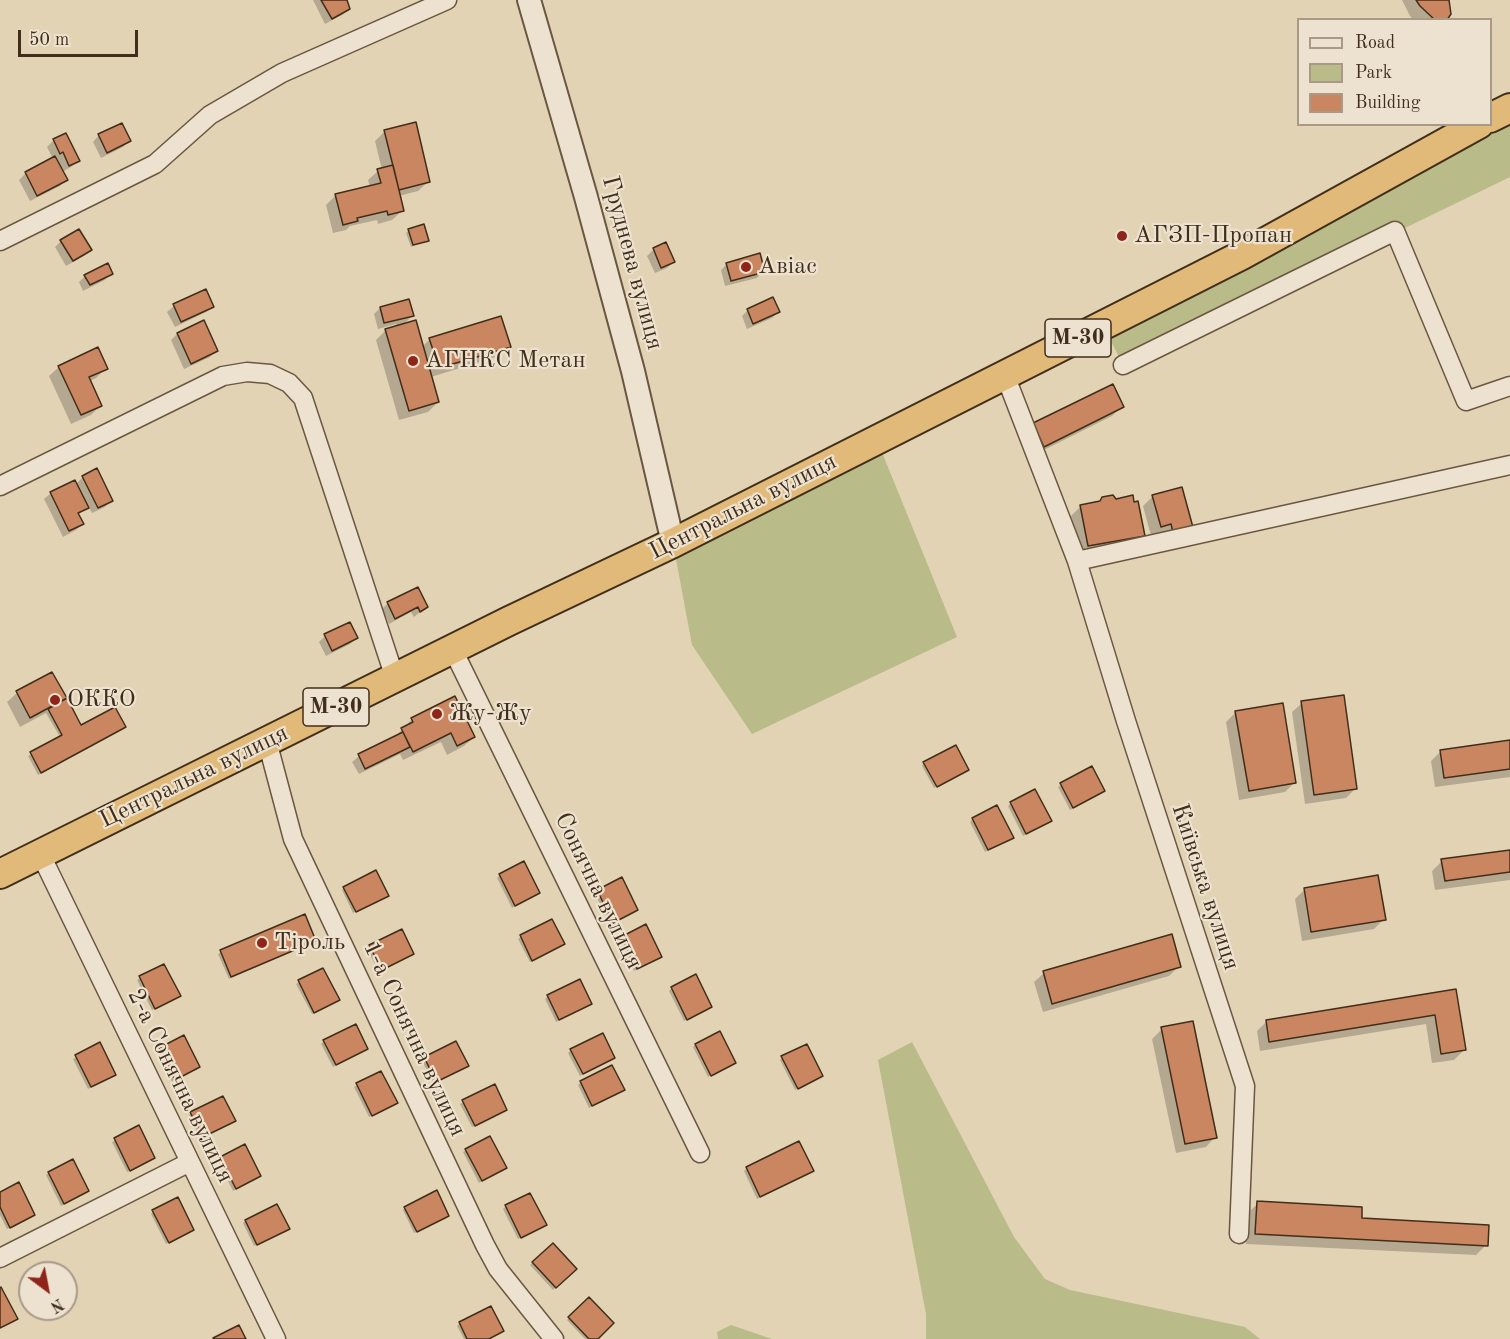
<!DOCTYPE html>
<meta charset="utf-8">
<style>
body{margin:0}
#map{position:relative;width:1510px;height:1339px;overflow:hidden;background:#e2d3b5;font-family:"Old Standard TT",serif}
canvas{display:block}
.legend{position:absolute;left:1297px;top:18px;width:195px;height:108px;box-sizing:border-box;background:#ece2cf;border:2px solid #a89a87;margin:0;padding:8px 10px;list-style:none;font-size:18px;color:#412e1a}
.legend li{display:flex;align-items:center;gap:12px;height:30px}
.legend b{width:30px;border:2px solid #a89a87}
.north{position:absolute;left:18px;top:1261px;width:60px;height:60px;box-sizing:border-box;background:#ece2cf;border:2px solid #a89a87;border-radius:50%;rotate:148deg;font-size:16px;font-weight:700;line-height:24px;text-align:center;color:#412e1a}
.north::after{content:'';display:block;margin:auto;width:21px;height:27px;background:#8f2418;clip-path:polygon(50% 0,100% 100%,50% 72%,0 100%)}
.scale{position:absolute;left:18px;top:30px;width:120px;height:27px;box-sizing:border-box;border:3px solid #412e1a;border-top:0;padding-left:8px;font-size:18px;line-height:21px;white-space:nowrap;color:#412e1a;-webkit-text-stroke:4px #ece2cf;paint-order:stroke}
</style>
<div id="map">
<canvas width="1510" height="1339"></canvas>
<ul class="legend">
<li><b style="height:8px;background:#ece2cf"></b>Road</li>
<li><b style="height:16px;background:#b9bb89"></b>Park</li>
<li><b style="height:16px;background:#ca8661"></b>Building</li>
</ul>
<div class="north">N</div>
<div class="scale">50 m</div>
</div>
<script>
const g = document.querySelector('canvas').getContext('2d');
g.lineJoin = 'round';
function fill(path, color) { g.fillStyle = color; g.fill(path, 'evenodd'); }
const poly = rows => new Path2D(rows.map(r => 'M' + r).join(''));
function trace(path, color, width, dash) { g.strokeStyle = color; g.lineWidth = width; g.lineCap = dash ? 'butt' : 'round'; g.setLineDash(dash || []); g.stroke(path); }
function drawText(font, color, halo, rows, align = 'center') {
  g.font = font + ' "Old Standard TT",serif'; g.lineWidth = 4.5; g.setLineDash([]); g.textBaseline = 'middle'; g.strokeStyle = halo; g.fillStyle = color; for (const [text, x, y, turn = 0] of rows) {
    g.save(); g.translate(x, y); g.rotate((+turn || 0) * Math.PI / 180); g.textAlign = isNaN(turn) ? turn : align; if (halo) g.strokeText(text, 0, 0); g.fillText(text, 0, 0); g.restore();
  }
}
const green = poly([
 [1510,108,1510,177,1123,365,1103,325],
 [877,440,957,637,752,734,692,645,673,543],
 [912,1042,1014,1237,1045,1279,1070,1290,1245,1327,1260,1339,926,1339,926,1314,878,1060],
 [731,1325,772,1339,718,1339,717,1332]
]);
const shadow = poly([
 [313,0,347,0,349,8,342,15,325,24],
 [1402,0,1448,0,1445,20,1414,20,1410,16],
 [385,131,428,182,418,191,399,196,402,211,392,220,378,224,377,220,350,226,346,230,333,233,326,205,336,195,370,187,368,180,378,171,382,170,375,141],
 [65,135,78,161,71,167,62,172,66,179,60,186,30,201,19,180,25,174,53,159,47,147,53,141],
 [99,135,129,141,123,147,101,158,93,142],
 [409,230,427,240,411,247,406,233],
 [61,241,90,250,84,256,66,266,55,247],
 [654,249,673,262,667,268,655,273,647,256],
 [727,264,763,271,757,278,725,286,721,270],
 [111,273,105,280,83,291,79,282,85,276],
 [205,291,212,306,206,312,175,327,167,312,174,306],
 [380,308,412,316,403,325,422,347,430,339,509,346,499,356,431,377,438,402,428,412,399,420,376,340,386,330,397,327,396,324,378,329,374,314],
 [748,310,778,312,772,318,747,329,742,316],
 [203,322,216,351,210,357,184,369,171,340,177,334],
 [59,367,106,368,96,378,90,381,101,405,91,415,71,424,49,376],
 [1122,406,1112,416,1034,455,1034,425],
 [83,477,112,500,105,507,92,513,88,506,78,515,82,524,76,530,63,537,44,499,51,493,76,484],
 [1153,496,1192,531,1164,545,1161,533,1151,536,1143,506],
 [1081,506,1143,535,1133,545,1079,555,1071,516],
 [388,603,426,607,414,617,411,612,389,624,382,609],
 [325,636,356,638,350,644,326,656,319,642],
 [52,674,80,727,124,727,38,775,28,756,60,737,46,713,20,727,7,702,17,693],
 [1302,703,1356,788,1346,798,1305,804,1292,712],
 [1236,712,1294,783,1285,792,1239,800,1226,722],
 [412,719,474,737,464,746,447,755,441,742,403,760,400,754,359,774,352,762,359,756,393,739],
 [1510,742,1510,777,1435,787,1431,761,1441,751],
 [924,763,964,772,934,788,922,766],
 [1091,768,1103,791,1070,810,1058,787],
 [1011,803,1050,821,1023,836,1008,806],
 [973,819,1009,840,985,852,970,822],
 [1510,851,1510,880,1435,890,1432,871,1442,861],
 [500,875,539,893,512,908,497,878],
 [344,888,384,898,353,913,342,890],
 [1305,889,1384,919,1374,929,1302,941,1295,899],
 [598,891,637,909,610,924,595,894],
 [521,937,563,944,530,962,518,939],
 [622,938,658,959,634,971,619,941],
 [312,943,229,979,218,954,221,952],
 [370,946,412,954,379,972,367,949],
 [163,966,179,996,152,1010,137,980],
 [1179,966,1169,976,1043,1012,1034,982,1044,973],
 [299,982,335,1002,312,1014,296,984],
 [672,988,708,1009,684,1021,669,991],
 [1455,991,1464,1050,1454,1060,1432,1063,1426,1024,1260,1051,1257,1031,1267,1021],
 [548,996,590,1004,556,1022,545,999],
 [1162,1029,1215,1137,1206,1147,1176,1153,1152,1039],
 [324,1041,367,1049,333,1067,321,1044],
 [99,1044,111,1077,88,1089,73,1059],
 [695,1045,734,1063,708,1077,693,1047],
 [160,1049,198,1067,172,1082,157,1052],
 [571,1050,613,1058,580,1076,568,1053],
 [425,1058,467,1066,434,1084,422,1061],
 [782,1058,821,1076,795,1090,780,1060],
 [581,1082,623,1090,589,1108,578,1085],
 [357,1085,396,1103,369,1117,354,1087],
 [463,1102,503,1112,472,1127,460,1104],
 [191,1113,231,1123,200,1138,189,1115],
 [138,1127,151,1160,127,1172,112,1142],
 [466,1150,505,1168,479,1183,463,1152],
 [221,1158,259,1176,233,1191,218,1161],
 [747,1168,812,1171,757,1199,744,1171],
 [49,1173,88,1191,61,1206,46,1175],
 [0,1194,31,1217,7,1229,0,1215],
 [1258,1203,1360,1219,1486,1245,1476,1255,1246,1244,1248,1213],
 [506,1206,542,1227,518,1239,503,1209],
 [405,1208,445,1218,414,1233,403,1210],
 [153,1212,189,1232,166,1244,151,1214],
 [245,1221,285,1231,254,1246,243,1223],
 [552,1245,575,1269,553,1290,530,1265],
 [589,1299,596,1339,585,1339,567,1320],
 [460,1323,502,1331,489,1339,464,1339,457,1326]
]);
const building = poly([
 [321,0,347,0,350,9,332,19,321,0],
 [1416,0,1449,0,1451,14,1447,20,1435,20,1420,6,1416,0],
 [416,122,430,182,399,190,384,130,416,122],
 [122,123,131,141,107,153,98,134,122,123],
 [66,133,80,161,69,166,63,152,60,154,53,139,66,133],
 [55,156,68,180,37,196,25,172,55,156],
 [393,165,404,211,388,215,387,211,357,218,358,221,343,225,335,194,381,183,377,169,393,165],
 [424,224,429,241,413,245,408,229,424,224],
 [79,229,92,250,73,261,60,240,79,229],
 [666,242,675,262,661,268,653,248,666,242],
 [760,253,765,272,731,281,726,263,760,253],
 [108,263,113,274,90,285,84,275,108,263],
 [206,289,214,307,181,322,173,304,206,289],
 [773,297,780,312,753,324,747,309,773,297],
 [409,299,414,316,384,323,380,307,409,299],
 [501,316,511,347,439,368,429,338,501,316],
 [204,320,218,351,191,364,177,333,204,320],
 [416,320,439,402,409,411,385,329,416,320],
 [98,347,108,369,89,377,102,406,81,415,58,366,98,347],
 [1113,384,1124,407,1044,447,1033,423,1113,384],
 [97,468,113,501,98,508,82,476,97,468],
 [75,480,89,508,78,513,84,524,69,531,50,492,75,480],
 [1182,487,1194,531,1174,537,1171,524,1161,527,1152,495,1182,487],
 [1113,495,1116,499,1133,495,1134,502,1138,501,1145,536,1088,546,1080,505,1100,501,1102,497,1113,495],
 [418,587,428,607,420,612,418,607,395,619,387,602,418,587],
 [350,622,358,638,332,651,324,634,350,622],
 [52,672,67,698,30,718,16,691,52,672],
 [1344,695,1357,789,1314,795,1301,701,1344,695],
 [455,696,475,737,457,746,451,733,413,752,401,728,413,722,411,718,455,696],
 [67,698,81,725,115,707,126,727,41,773,30,752,62,735,48,709,67,698],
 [1283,703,1296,783,1249,791,1235,711,1283,703],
 [403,732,410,747,365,769,358,754,403,732],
 [1510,740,1510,769,1444,778,1440,750,1510,740],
 [956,745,969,770,937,787,923,762,956,745],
 [1092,766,1105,791,1073,808,1060,783,1092,766],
 [1035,789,1052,821,1026,834,1010,802,1035,789],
 [997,805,1014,838,988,850,972,818,997,805],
 [1510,850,1510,872,1445,881,1441,859,1510,850],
 [524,861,540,893,515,906,499,874,524,861],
 [376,870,389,896,356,912,343,887,376,870],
 [1378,875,1386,920,1311,932,1304,888,1378,875],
 [622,877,638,910,613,923,597,890,622,877],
 [305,914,316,941,231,977,220,950,305,914],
 [552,919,565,944,532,961,520,935,552,919],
 [646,924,662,957,637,969,621,937,646,924],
 [402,929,414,954,382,970,369,945,402,929],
 [1172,934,1181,967,1052,1004,1043,971,1172,934],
 [164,964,181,996,155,1009,139,976,164,964],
 [323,968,340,1000,314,1013,298,980,323,968],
 [696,974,712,1007,687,1020,671,987,696,974],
 [580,979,592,1004,559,1020,547,995,580,979],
 [1456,989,1466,1050,1441,1054,1435,1015,1269,1042,1266,1020,1456,989],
 [1193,1021,1217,1138,1185,1144,1161,1027,1193,1021],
 [356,1024,368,1049,336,1065,323,1040,356,1024],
 [720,1031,736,1063,711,1076,695,1044,720,1031],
 [603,1033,615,1058,583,1074,570,1049,603,1033],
 [184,1035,200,1067,175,1080,159,1048,184,1035],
 [456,1041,469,1066,436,1082,424,1057,456,1041],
 [100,1042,116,1075,91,1087,75,1055,100,1042],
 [807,1044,823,1076,798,1089,781,1056,807,1044],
 [612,1065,625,1090,592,1106,580,1081,612,1065],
 [381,1071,398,1103,372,1116,356,1083,381,1071],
 [495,1084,507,1110,475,1126,462,1100,495,1084],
 [223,1096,236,1121,203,1137,190,1112,223,1096],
 [139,1125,155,1158,130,1171,114,1138,139,1125],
 [490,1136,507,1168,482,1181,465,1149,490,1136],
 [799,1141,814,1171,760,1197,746,1167,799,1141],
 [245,1144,261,1176,236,1189,220,1157,245,1144],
 [73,1159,89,1191,64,1204,48,1172,73,1159],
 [19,1182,35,1215,10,1228,0,1207,0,1192,19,1182],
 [437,1190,449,1216,417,1232,404,1207,437,1190],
 [530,1193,547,1225,521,1238,505,1205,530,1193],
 [178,1197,194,1230,169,1243,152,1210,178,1197],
 [1257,1201,1362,1207,1362,1218,1489,1225,1488,1246,1255,1234,1257,1201],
 [277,1204,290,1229,257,1245,245,1220,277,1204],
 [553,1243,577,1269,556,1288,532,1262,553,1243],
 [1,1287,18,1319,0,1328,0,1288,1,1287],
 [589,1297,614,1323,598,1339,589,1339,568,1317,589,1297],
 [491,1306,504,1331,489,1339,467,1339,459,1322,491,1306],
 [239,1325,246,1339,214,1339,213,1338,239,1325]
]);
const minor = poly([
 [0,241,155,164,210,115,282,73,447,0],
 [1123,365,1395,231,1466,401,1510,386],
 [1005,375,1077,561,1126,721,1245,1086,1239,1234],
 [0,486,223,376,247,372,270,374,289,383,303,398,395,678],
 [1077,561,1510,465],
 [453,650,700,1153],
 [267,741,293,839,485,1245,498,1269,554,1339],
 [40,853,276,1339],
 [0,1258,190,1162]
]);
const tertiary = poly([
 [529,0,586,197,633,371,673,543]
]);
const trunk = poly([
 [1490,118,1510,108],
 [0,874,509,621,673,543,1242,255,1479,124]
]);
const markers = [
 [1122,236,6,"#8f2418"],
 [746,267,6,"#8f2418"],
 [413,361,6,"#8f2418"],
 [55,700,6,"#8f2418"],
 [437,714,6,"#8f2418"],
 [262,943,6,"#8f2418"]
];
const shields = [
 [1078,338,66],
 [336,707,66]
];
const shieldNames = [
 ["М-30",1078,338],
 ["М-30",336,707]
];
const poiNames = [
 ["АГЗП-Пропан",1134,236],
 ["Авіас",758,267],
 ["АГНКС Метан",425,361],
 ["ОККО",67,700],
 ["Жу-Жу",449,714],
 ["Тіроль",274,943]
];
const streetNames = [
 ["Груднева вулиця",632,263,75],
 ["Центральна вулиця",743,507,-27],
 ["Центральна вулиця",194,777,-26],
 ["Київська вулиця",1205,887,72],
 ["Сонячна вулиця",598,891,64],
 ["1-а Сонячна вулиця",414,1039,65],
 ["2-а Сонячна вулиця",180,1086,64]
];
fill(green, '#b9bb89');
fill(shadow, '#0003');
fill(building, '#ca8661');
trace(building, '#412e1a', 1.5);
trace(minor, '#695741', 21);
trace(tertiary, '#695741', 26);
trace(trunk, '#412e1a', 32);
trace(minor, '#ece2cf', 18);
trace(tertiary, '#ece2cf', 22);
trace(trunk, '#e1ba7a', 28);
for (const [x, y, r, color] of markers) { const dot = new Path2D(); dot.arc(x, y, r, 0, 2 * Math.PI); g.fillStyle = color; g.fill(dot); trace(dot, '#ece2cf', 2); }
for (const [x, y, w] of shields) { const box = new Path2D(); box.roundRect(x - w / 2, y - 19, w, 38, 4.5); g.fillStyle = '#ece2cf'; g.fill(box); trace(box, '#412e1a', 1.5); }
drawText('bold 22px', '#412e1a', null, shieldNames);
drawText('24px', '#412e1a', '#ece2cf', poiNames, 'left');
drawText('24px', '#412e1a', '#ece2cf', streetNames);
</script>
